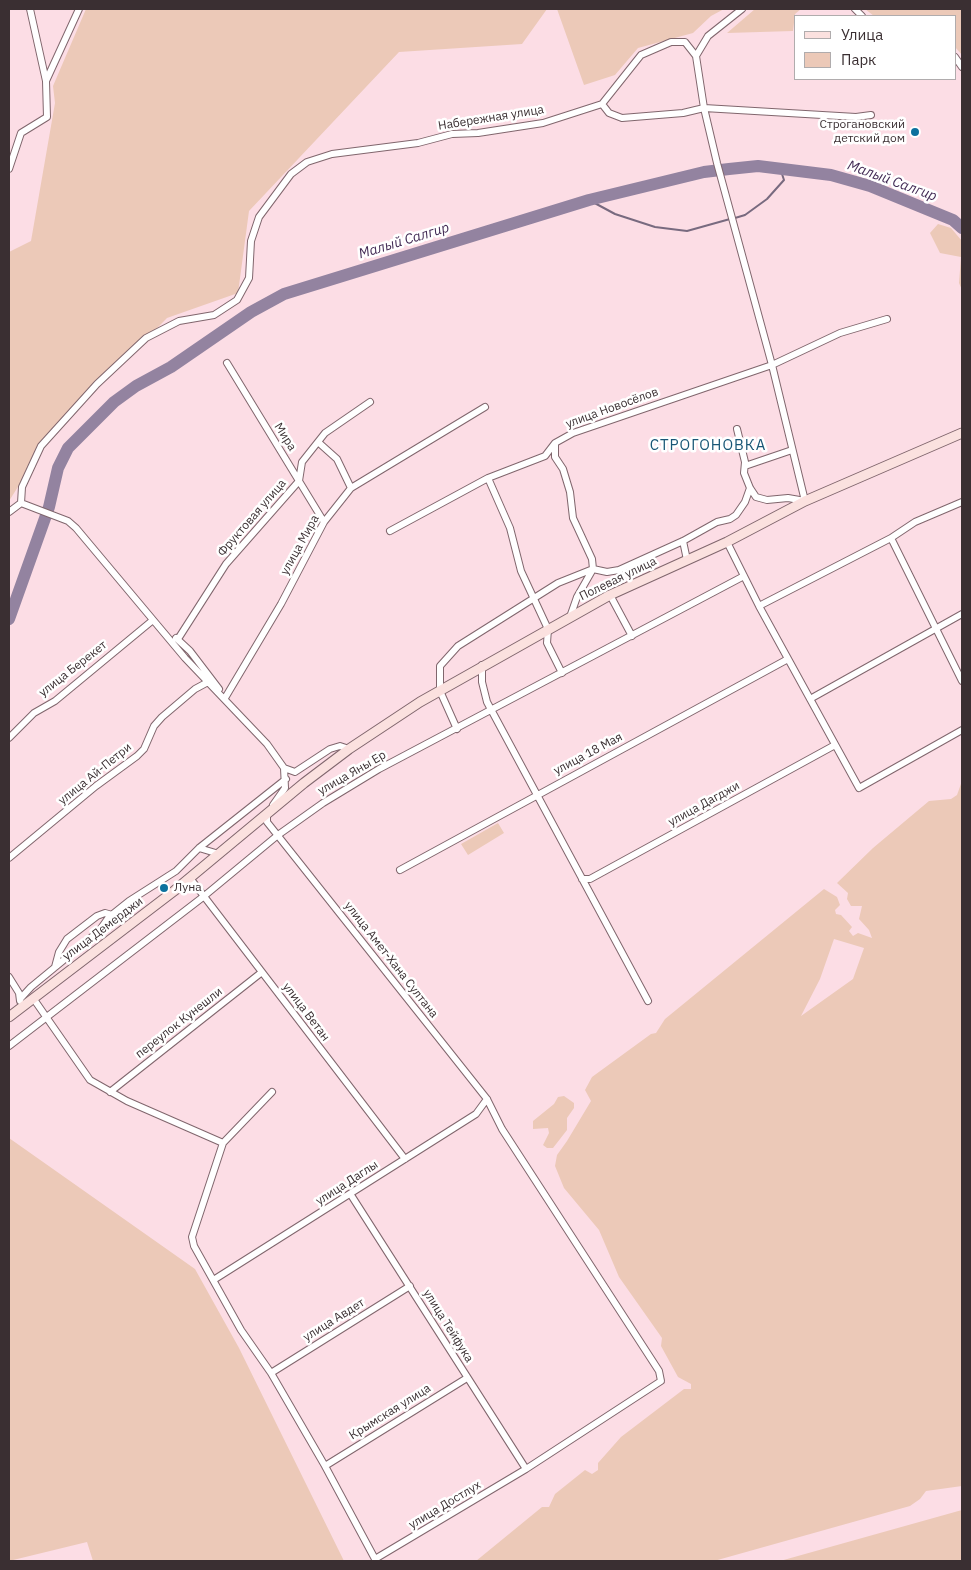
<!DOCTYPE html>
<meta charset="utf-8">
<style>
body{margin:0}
#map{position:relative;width:971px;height:1570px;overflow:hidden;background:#fcdde5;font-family:"IBM Plex Sans",sans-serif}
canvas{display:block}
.frame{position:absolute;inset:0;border:10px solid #3a2f32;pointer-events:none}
.legend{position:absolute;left:794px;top:15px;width:162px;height:65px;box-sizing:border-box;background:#fff;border:1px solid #b0acad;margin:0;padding:6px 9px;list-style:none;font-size:15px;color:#3a2f32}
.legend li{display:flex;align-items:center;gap:10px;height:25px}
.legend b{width:25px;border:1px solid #b0acad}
</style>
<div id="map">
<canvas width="971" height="1570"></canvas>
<div class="frame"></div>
<ul class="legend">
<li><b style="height:6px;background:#fbe1df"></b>Улица</li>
<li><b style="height:14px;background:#ecc9b8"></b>Парк</li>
</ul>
</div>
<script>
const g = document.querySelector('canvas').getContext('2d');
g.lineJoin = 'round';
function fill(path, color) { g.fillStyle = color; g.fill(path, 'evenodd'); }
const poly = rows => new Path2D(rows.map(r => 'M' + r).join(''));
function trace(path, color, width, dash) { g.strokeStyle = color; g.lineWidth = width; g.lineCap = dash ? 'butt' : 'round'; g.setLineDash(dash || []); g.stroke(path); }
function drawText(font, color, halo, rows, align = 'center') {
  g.font = font + ' "IBM Plex Sans",sans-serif'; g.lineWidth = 5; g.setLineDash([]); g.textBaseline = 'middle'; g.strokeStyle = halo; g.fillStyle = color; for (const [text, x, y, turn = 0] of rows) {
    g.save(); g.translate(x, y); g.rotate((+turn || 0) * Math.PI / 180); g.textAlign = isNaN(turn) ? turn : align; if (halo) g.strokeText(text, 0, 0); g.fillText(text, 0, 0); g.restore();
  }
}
const green = poly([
 [86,9,547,9,522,44,399,52,249,211,238,293,167,318,49,438,9,501,9,252,31,241,55,103,53,86],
 [557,9,724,9,711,16,693,33,638,48,615,75,584,85],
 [755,9,801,9,795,14,793,31,727,33],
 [865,9,962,9,962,55,955,47,955,16,874,16],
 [938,224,951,228,962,241,962,290,959,283,961,257,940,253,930,233],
 [962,781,962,1486,926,1491,920,1499,910,1506,714,1561,476,1561,542,1507,549,1507,555,1494,585,1470,592,1474,598,1470,598,1463,621,1437,684,1389,691,1389,691,1384,678,1377,661,1346,662,1338,619,1277,599,1230,564,1188,555,1166,557,1155,567,1141,591,1101,585,1090,592,1077,651,1034,656,1033,665,1019,824,889,837,897,840,905,835,910,836,914,841,915,852,927,849,931,853,936,858,933,872,938,869,930,859,919,862,906,851,906,847,899,848,893,837,883,873,848,929,801,951,799,957,795],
 [834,939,864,948,853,979,801,1016,820,979],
 [498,823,504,833,468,855,461,844],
 [564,1096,574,1103,574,1108,567,1118,567,1130,553,1148,547,1148,543,1145,549,1133,548,1128,533,1129,533,1121,554,1104,558,1097],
 [9,1138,195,1269,239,1348,344,1561,93,1561,87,1542,9,1561],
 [962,1510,962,1561,780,1561]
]);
const stream = poly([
 [589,200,615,214,655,227,687,231,730,219],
 [735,218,745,215,767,199,784,180,780,168]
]);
const river = poly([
 [9,619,49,507,58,468,68,448,114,402,136,386,171,367,251,312,284,294,589,200,704,172,729,169,758,166,831,175,870,186,953,220,962,228]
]);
const minor = poly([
 [30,9,46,81],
 [855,9,862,16],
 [955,57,962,67],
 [602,104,641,55,671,42,685,42,696,56],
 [9,169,21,133,47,117,46,81,79,9],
 [227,363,324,522],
 [737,429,745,462,744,473,750,488,756,497,767,500,788,498,805,501,772,365,717,163,704,108,696,56,708,36,742,9],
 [318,442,337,459,351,488],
 [555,445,555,457,563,469,570,492,573,518,592,559,593,569,577,597,570,617],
 [745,466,792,450],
 [488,478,510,528,521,571,548,629,547,643,562,673],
 [21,503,22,487,41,446,97,384,146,338,179,321,214,315,237,300,249,278,251,241,259,217,291,174,307,162,332,154,418,143,452,134,478,133,543,123,602,104,609,113,622,118,683,113,704,108,856,117,871,115],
 [21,503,68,521,76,528,185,658,267,744,284,768,295,772,330,749,340,746,349,749],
 [9,512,21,503],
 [390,531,488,478,545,456,555,443,573,433,772,365,840,333,887,319],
 [891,538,915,522,962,502],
 [683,541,687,560],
 [727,542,759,606,859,788,962,730],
 [610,595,632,636],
 [759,606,891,538,962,681],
 [176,638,190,651,219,689],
 [178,639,226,564,299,481,302,462,325,433,370,402],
 [482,665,482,682,487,702,648,1001],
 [225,698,281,604,324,522,351,488,485,407],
 [810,699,962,614],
 [457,729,440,691,440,666,458,646,558,583,593,569,607,572,619,570,683,541,717,522,730,519,736,515,745,502,750,488],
 [9,738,34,713,55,701,153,620],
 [273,805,285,788,284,768],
 [267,813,267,822,271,827,487,1099,502,1129,659,1371,661,1381,526,1469,375,1559,325,1466,271,1373,241,1330,194,1246,192,1237,223,1143,272,1092],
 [199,848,219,854],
 [9,858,96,786,137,756,144,749,154,726,162,717,195,689,208,682],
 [400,870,788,659],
 [190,878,405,1159],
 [582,879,590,879,835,745],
 [55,967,59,952,67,939,97,916,105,913,112,915],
 [9,977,19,993,20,1001],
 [33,998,90,1080,127,1101,223,1143],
 [20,999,31,987,99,931,109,917,129,901,176,871,199,848,286,779],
 [9,1046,203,897,278,835,323,803,379,769,744,576],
 [110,1092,262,972],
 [351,1195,526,1469],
 [215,1279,476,1114,487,1099],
 [271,1373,410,1286],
 [325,1466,467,1378]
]);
const secondary = poly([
 [9,1017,174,891,304,783,349,749,420,702,610,595,727,542,805,501,962,433]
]);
const markers = [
 [915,132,5,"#0c719e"],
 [164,888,5,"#0c719e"]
];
const streetNames = [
 ["Набережная улица",491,118,-9],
 ["улица Новосёлов",612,408,-20],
 ["Мира",285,437,58],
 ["Фруктовая улица",252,518,-49],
 ["улица Мира",300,545,-61],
 ["Полевая улица",618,579,-26],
 ["улица Берекет",73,669,-38],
 ["улица 18 Мая",588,754,-28],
 ["улица Яны Ер",352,773,-30],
 ["улица Ай-Петри",95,774,-39],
 ["улица Дагджи",704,804,-29],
 ["улица Демерджи",103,929,-37],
 ["улица Амет-Хана Султана",391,960,52],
 ["улица Ветан",306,1012,53],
 ["переулок Кунешли",179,1023,-38],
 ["улица Даглы",347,1183,-33],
 ["улица Авдет",334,1320,-32],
 ["улица Тейфука",448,1326,58],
 ["Крымская улица",390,1412,-32],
 ["улица Достлух",445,1505,-31]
];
const poiNames = [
 ["Строгановский",905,125],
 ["детский дом",905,139],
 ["Луна",174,888,"left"]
];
const waterNames = [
 ["Малый Салгир",892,181,20],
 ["Малый Салгир",404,241,-17]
];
const quarterNames = [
 ["СТРОГОНОВКА",708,446]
];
fill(green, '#ecc9b8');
trace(stream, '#786a7f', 2);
trace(river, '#9383a0', 12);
trace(minor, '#80666d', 8);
trace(secondary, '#80666d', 11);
trace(minor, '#fff', 6);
trace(secondary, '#fbe1df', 9);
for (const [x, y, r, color] of markers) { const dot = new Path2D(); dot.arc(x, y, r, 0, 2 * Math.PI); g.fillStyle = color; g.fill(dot); trace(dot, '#fff', 2); }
drawText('12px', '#3a2f32', '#fff', streetNames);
drawText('12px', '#3a2f32', '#fff', poiNames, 'right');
drawText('italic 14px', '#422a54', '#fff', waterNames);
g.letterSpacing = '1px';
drawText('15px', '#195676', '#fff', quarterNames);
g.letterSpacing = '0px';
</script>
